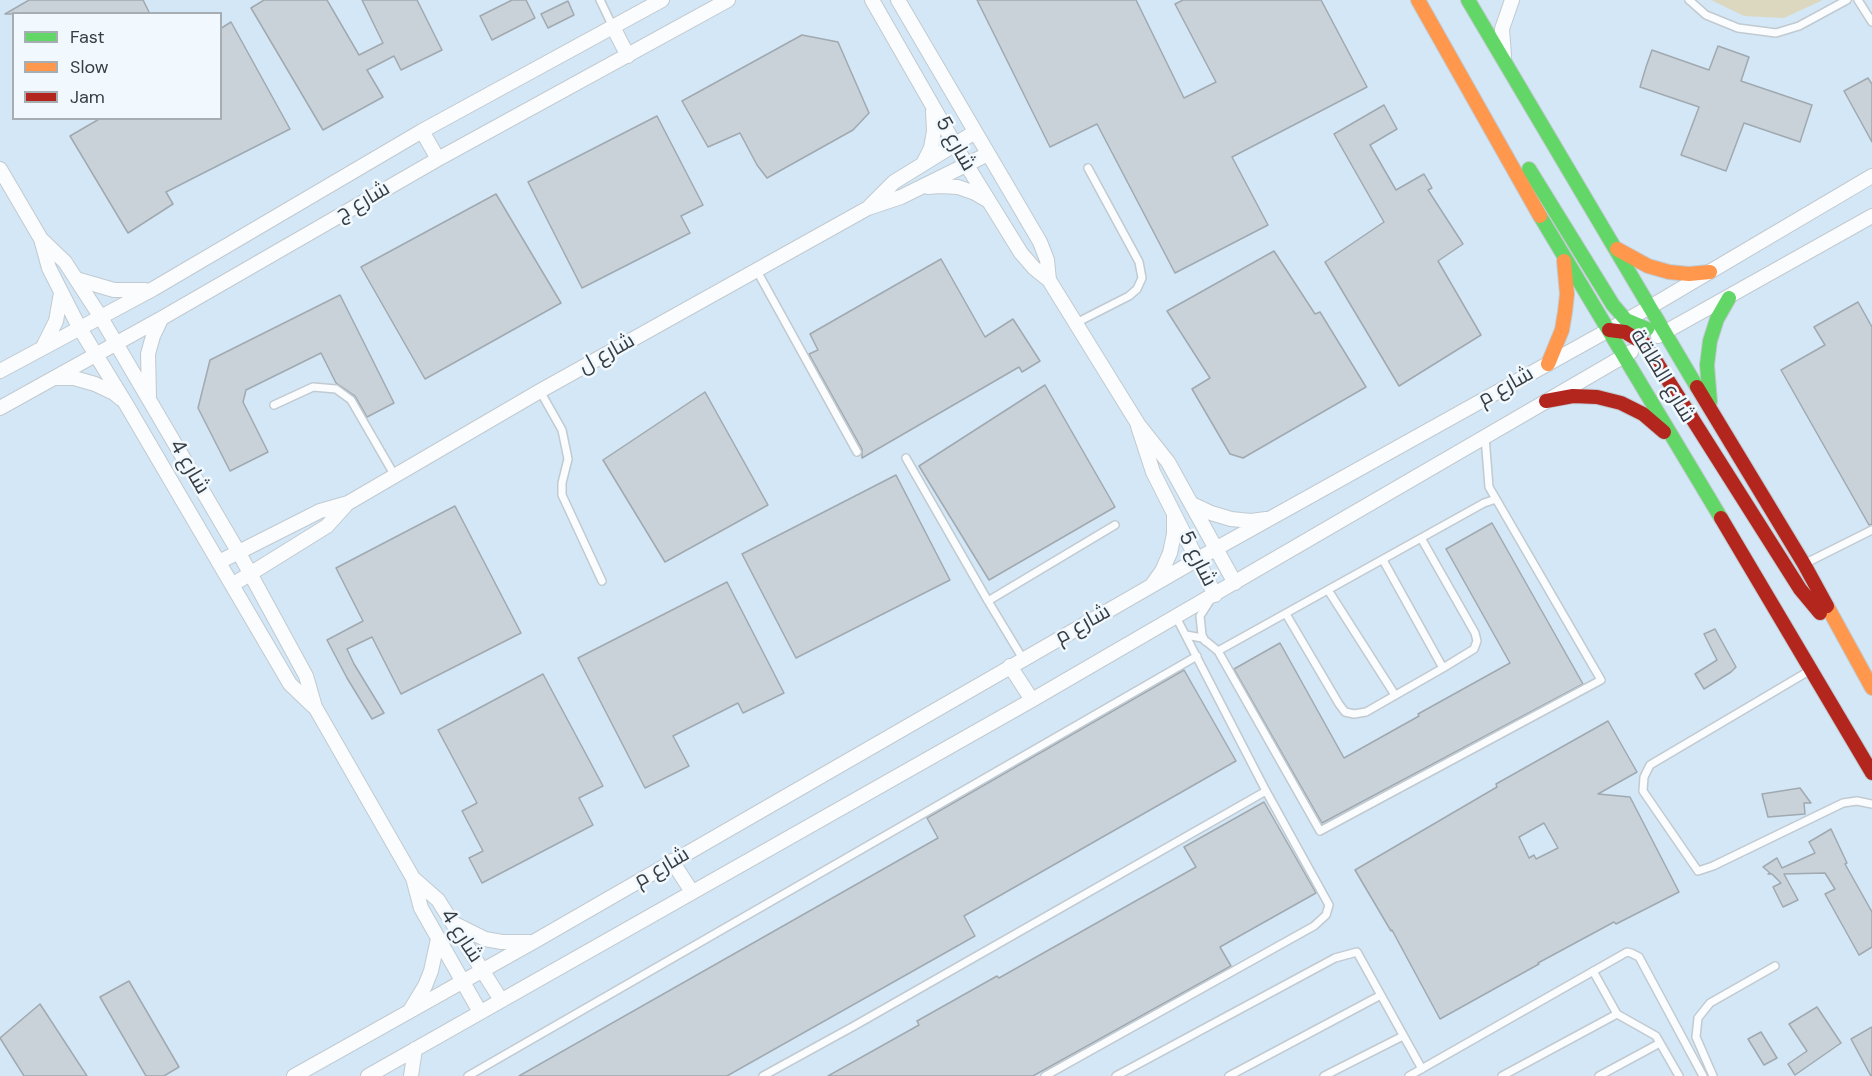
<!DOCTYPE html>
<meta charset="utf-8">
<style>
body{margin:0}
#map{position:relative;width:1872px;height:1076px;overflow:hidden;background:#e1edf5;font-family:"DM Sans",sans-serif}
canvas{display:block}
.legend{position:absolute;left:12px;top:12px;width:210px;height:108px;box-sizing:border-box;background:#f1f9ff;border:2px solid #a6aeb4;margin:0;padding:8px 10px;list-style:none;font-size:18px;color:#363e44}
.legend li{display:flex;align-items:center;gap:12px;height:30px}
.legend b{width:30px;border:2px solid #a6aeb4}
</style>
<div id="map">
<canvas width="1872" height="1076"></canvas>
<ul class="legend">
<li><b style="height:8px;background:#63d668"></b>Fast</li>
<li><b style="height:8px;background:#ff974d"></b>Slow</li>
<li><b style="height:8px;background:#b3261e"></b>Jam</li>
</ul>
</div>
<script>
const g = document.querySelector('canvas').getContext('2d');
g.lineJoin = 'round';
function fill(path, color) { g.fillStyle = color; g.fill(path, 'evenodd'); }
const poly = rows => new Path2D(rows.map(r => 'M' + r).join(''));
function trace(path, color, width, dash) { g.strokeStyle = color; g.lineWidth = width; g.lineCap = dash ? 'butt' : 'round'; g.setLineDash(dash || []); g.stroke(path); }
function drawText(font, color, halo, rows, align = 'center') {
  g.font = font + ' "DM Sans",Cairo,sans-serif'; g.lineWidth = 5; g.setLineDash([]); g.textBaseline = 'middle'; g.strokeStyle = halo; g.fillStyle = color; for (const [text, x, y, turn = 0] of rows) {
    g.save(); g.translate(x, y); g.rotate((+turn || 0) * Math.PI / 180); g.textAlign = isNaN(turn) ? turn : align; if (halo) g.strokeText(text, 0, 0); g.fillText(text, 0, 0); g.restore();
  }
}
const built = poly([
 [0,0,1872,0,1872,1076,0,1076],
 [14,14,220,14,220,118,14,118]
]);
const green = poly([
 [1711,0,1823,0,1784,18,1744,16]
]);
const building = poly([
 [29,0,143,0,150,14,5,14,29,0],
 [264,0,327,0,359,55,383,43,362,0,417,0,442,50,401,70,394,56,367,70,383,97,323,130,251,8,264,0],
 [512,0,526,0,535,18,492,40,480,16,512,0],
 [977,0,1136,0,1184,98,1216,82,1175,4,1183,0,1321,0,1367,87,1232,157,1268,225,1175,273,1097,124,1050,147,977,0],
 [568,1,574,15,548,28,541,14,568,1],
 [231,22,290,129,166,192,173,204,128,233,70,136,101,118,220,118,220,29,231,22],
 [802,35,838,42,869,113,853,130,767,178,757,165,740,133,708,147,682,101,802,35],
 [1718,46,1749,57,1741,81,1812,105,1800,142,1744,123,1726,171,1681,155,1699,107,1640,87,1646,67,1652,50,1709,70,1718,46],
 [1868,78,1872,84,1872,142,1844,91,1868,78],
 [1384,105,1397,129,1370,145,1396,190,1424,174,1432,188,1428,190,1463,244,1438,261,1481,335,1399,386,1325,262,1384,222,1334,134,1384,105],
 [657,116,703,205,681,216,690,233,582,288,528,182,657,116],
 [496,194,561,303,425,379,361,267,496,194],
 [1274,251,1315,314,1320,312,1366,387,1243,458,1230,454,1192,389,1210,378,1167,311,1274,251],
 [941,259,985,337,1013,319,1040,361,1022,372,1019,367,862,458,862,449,809,354,818,350,810,334,941,259],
 [340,295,394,403,367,417,355,396,336,383,321,353,246,390,243,402,268,452,230,471,198,408,210,360,340,295],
 [1858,302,1872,327,1872,524,1869,525,1781,370,1825,345,1814,327,1858,302],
 [1045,385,1115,507,989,580,919,466,1045,385],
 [705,392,768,505,665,562,603,460,705,392],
 [896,475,950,580,796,658,742,554,896,475],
 [455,506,521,633,401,694,372,637,347,649,354,664,384,713,372,719,347,678,327,640,363,621,336,568,455,506],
 [1492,523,1583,684,1322,823,1234,669,1280,643,1344,758,1419,716,1418,714,1510,663,1446,549,1492,523],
 [727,582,784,693,743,713,738,703,673,736,689,766,645,788,578,658,727,582],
 [1715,629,1736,667,1731,672,1704,689,1695,674,1717,660,1704,634,1715,629],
 [1184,670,1236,761,964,916,975,936,727,1076,519,1076,938,838,927,818,1184,670],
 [543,674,603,786,579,798,593,825,482,883,469,858,483,851,462,811,477,803,438,730,543,674],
 [1608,721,1637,772,1598,794,1630,797,1679,892,1616,924,1614,922,1538,963,1539,964,1440,1019,1392,930,1391,931,1355,870,1497,787,1496,784,1608,721],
 [1544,823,1558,848,1536,859,1534,855,1529,858,1519,837,1544,823],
 [1800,788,1811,803,1804,803,1805,814,1768,817,1762,794,1800,788],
 [1264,802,1316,893,1220,947,1231,966,1033,1076,828,1076,919,1025,917,1021,997,976,999,978,1196,867,1184,847,1264,802],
 [1831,829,1847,863,1845,864,1872,912,1872,947,1859,955,1825,894,1835,889,1825,873,1784,874,1798,900,1783,907,1773,887,1781,883,1772,874,1768,874,1770,873,1763,867,1777,858,1782,868,1815,853,1809,842,1831,829],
 [129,981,179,1067,164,1076,146,1076,100,997,129,981],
 [40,1004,87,1076,24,1076,0,1038,40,1004],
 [1817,1007,1841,1043,1795,1075,1788,1064,1807,1051,1789,1024,1817,1007],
 [1872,1027,1872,1076,1871,1076,1851,1039,1872,1027],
 [1761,1032,1777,1058,1764,1065,1748,1039,1761,1032]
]);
const lane = poly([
 [600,0,613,27],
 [1689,0,1706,15,1738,28,1776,33,1799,26,1847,0],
 [1858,0,1872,22],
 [757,271,857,452],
 [1076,323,1129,296,1137,289,1142,278,1139,262,1088,168],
 [540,391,562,430,568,459,562,483,562,495,602,581],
 [274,405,313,387,336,389,351,400,395,476],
 [906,458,988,601,1023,659],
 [1383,560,1443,668,1474,649,1477,641,1475,633,1421,538],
 [1806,563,1872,530],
 [1328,590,1395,695],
 [988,601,1115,525],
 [1286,614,1339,704,1345,712,1354,714,1366,712,1443,668],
 [1186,635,1202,638,1218,651,1484,503,1496,499,1489,487,1485,437],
 [1205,641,1202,635,1200,616,1209,602],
 [1218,651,1320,831,1601,680,1496,499],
 [1809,671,1650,765,1644,777,1643,791,1698,871,1713,866,1843,803,1857,801,1872,804],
 [1593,971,1617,1014,1656,1036,1679,1076],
 [468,1076,1197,656],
 [763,1076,854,1026,1266,791],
 [1045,1076,1314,926,1326,915,1329,905,1266,791,1176,617],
 [1116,1076,1335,958,1357,952,1422,1069],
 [1229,1076,1381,995],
 [1324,1076,1403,1036],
 [1409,1076,1627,952,1631,953,1639,957,1703,1076],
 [1502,1076,1617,1014],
 [1599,1076,1660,1043],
 [1713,1076,1696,1037,1698,1018,1710,1003,1775,966]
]);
const street = poly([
 [872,0,966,164,1021,253,1034,268,1049,280,1138,424,1168,462,1235,583],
 [898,0,1040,242,1047,260,1049,280],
 [613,27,628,56],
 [1504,56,1502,29,1512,0],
 [422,131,438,159],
 [924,162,931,148,934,131,933,111],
 [0,169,41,239,49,268,79,327,126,404,290,684,313,706],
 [928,187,940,186,958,187,975,193,987,200],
 [870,206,894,182,975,132],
 [41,239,65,262,100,316,239,553,306,676,315,707,413,878,421,908,480,1012],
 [76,279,114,290,145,290],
 [1658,336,1872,216],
 [44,345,56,321,61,293],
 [0,371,153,289,422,131,662,0],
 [55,378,74,378,95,384,114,393,121,399],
 [149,396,148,354,153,336,161,319],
 [0,408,162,318,438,159,728,0],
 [1138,426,1153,472,1215,595],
 [1192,504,1211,513,1231,519,1251,521,1266,519],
 [219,562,320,511,348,503,540,391,868,208,901,197,988,154],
 [232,585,327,526,346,505],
 [1152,585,1162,571,1170,553,1174,534,1174,516],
 [1010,666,1032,700],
 [672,861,692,892],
 [413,878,438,900,501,1000],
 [455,924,485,939,502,942,530,942],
 [411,1009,425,986,431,971,438,939],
 [294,1076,535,941,1217,548,1650,307,1872,176],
 [368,1076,1032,700,1631,352],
 [411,1076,415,1049]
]);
const fast = poly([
 [1468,0,1697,387],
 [1529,169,1613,305,1626,320,1647,329],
 [1540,216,1721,518],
 [1710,402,1707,365,1710,341,1717,319,1729,298]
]);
const slow = poly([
 [1418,0,1540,216],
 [1617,249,1648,266,1669,272,1689,274,1710,272],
 [1548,364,1562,330,1565,312,1567,294,1564,261],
 [1827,606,1872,688]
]);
const jam = poly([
 [1609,330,1625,332,1645,344,1800,589,1820,613],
 [1697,387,1804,564,1827,606],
 [1546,401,1573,396,1597,397,1621,403,1643,414,1664,432],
 [1721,518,1872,773]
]);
const streetNames = [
 ["شارع 5",955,144,60],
 ["شارع ج",363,202,-30],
 ["شارع ل",607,354,-29],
 ["شارع الطاقة",1662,376,59],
 ["شارع م",1506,387,-29],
 ["شارع 4",189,467,60],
 ["شارع 5",1197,559,63],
 ["شارع م",1083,625,-29],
 ["شارع م",662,868,-30],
 ["شارع 4",461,936,57]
];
fill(built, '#d3e7f6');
fill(green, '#dcd8bf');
fill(building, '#c8d2d8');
trace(building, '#a1a9b0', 1.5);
trace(lane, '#c1cad0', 10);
trace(street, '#c1cad0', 16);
trace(fast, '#c1cad0', 16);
trace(slow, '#c1cad0', 16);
trace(jam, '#c1cad0', 16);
trace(lane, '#fafcfe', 7);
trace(street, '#fafcfe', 14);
trace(fast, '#63d668', 14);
trace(slow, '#ff974d', 14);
trace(jam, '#b3261e', 14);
drawText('21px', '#363e44', '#f1f9ff', streetNames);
</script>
